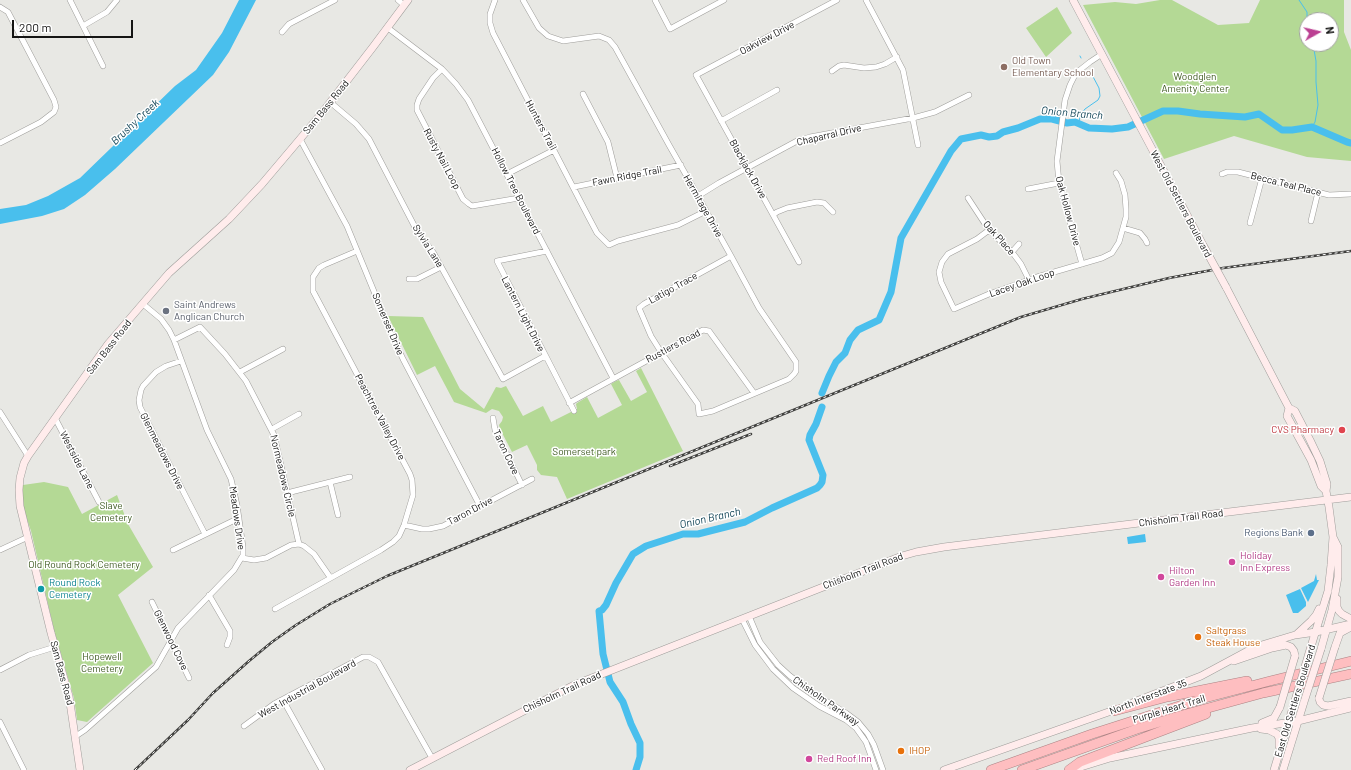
<!DOCTYPE html>
<style>
body{margin:0}
#map{position:relative;width:1351px;height:770px;overflow:hidden;background:#e8e8e4;font-family:Barlow,sans-serif}
canvas{display:block}
.north{position:absolute;left:1299px;top:12px;width:40px;height:40px;box-sizing:border-box;background:#fff;border:1px solid #a1a1a1;border-radius:50%;rotate:82deg;font-size:11px;font-weight:700;line-height:16px;text-align:center;color:#151514}
.north::after{content:'';display:block;margin:auto;width:14px;height:18px;background:#bb4092;clip-path:polygon(50% 0,100% 100%,50% 72%,0 100%)}
.scale{position:absolute;left:12px;top:20px;width:121px;height:18px;box-sizing:border-box;border:2px solid #151514;border-top:0;padding-left:5px;font-size:12px;line-height:14px;white-space:nowrap;color:#151514;-webkit-text-stroke:3px #fff;paint-order:stroke}
</style>
<div id="map">
<canvas width="1351" height="770"></canvas>
<div class="north">N</div>
<div class="scale">200 m</div>
</div>
<script>
const g = document.querySelector('canvas').getContext('2d');
g.lineJoin = 'round';
function fill(path, color) { g.fillStyle = color; g.fill(path, 'evenodd'); }
const poly = rows => new Path2D(rows.map(r => 'M' + r).join(''));
function trace(path, color, width, dash) { g.strokeStyle = color; g.lineWidth = width; g.lineCap = dash ? 'butt' : 'round'; g.setLineDash(dash || []); g.stroke(path); }
function drawText(font, color, halo, rows, align = 'center') {
  g.font = font + ' Barlow,sans-serif'; g.lineWidth = 3; g.setLineDash([]); g.textBaseline = 'middle'; g.strokeStyle = halo; g.fillStyle = color; for (const [text, x, y, turn = 0] of rows) {
    g.save(); g.translate(x, y); g.rotate((+turn || 0) * Math.PI / 180); g.textAlign = isNaN(turn) ? turn : align; if (halo) g.strokeText(text, 0, 0); g.fillText(text, 0, 0); g.restore();
  }
}
const green = poly([
 [1160,0,1172,0,1218,25,1249,23,1260,0,1344,0,1344,32,1351,50,1351,161,1307,157,1234,136,1164,159,1083,5,1115,2,1136,4],
 [1307,20,1331,20,1331,44,1307,44],
 [1057,7,1072,33,1046,57,1026,28],
 [388,316,423,317,460,389,484,409,496,387,501,388,506,386,523,416,543,406,551,422,577,409,576,404,577,403,587,397,598,418,622,405,611,384,616,381,619,380,631,401,647,392,636,371,641,368,683,451,567,499,557,477,541,475,537,470,537,465,527,445,512,452,500,429,499,425,502,421,503,417,499,411,492,409,486,413,454,402,435,366,417,375],
 [44,482,68,487,82,514,117,495,128,524,153,567,118,595,153,663,87,722,77,720,74,698,55,634,31,531,23,507,23,485]
]);
const water = poly([
 [239,0,256,0,229,52,213,75,115,169,85,195,64,209,42,216,0,224,0,209,26,205,48,196,80,178,175,86,196,70,222,33],
 [1145,534,1146,542,1128,544,1127,537],
 [1316,574,1317,580,1319,580,1308,602,1301,588,1314,581],
 [1300,589,1306,602,1306,606,1298,613,1293,613,1286,595]
]);
const stream = poly([
 [1299,0,1307,12,1307,31],
 [1080,56,1081,58],
 [1075,122,1079,121,1081,114,1085,109,1098,100,1100,96,1099,88,1090,71],
 [1312,127,1315,122,1318,105,1316,82,1316,61,1313,44]
]);
const river = poly([
 [822,393,829,376,836,362,845,353,850,340,858,330,879,320,891,292,901,238,951,151,961,139,981,135,989,137,997,136,1003,132,1018,128,1040,119,1052,119,1067,123,1075,122,1089,128,1112,129,1128,127,1163,111,1178,111,1200,114,1245,117,1259,114,1282,130,1292,130,1312,127,1347,142,1351,143],
 [636,770,640,757,640,743,631,724,623,702,610,682,603,654,599,611,602,610,606,605,616,583,633,554,646,546,683,534,698,534,745,522,772,508,817,488,820,485,822,482,823,475,809,440,810,435,816,424,822,407]
]);
const street = poly([
 [70,0,103,66],
 [398,0,404,5],
 [495,0,490,14,490,23,493,33,588,216,597,233,609,245,618,241,678,225,706,211],
 [523,0,539,28,548,36,563,41,599,36,609,40,615,47,669,145,698,196,706,211,731,256,759,308,796,362,796,371,794,374,789,379,713,411,699,414,698,404,661,352,651,336,639,308,644,304,731,256],
 [655,0,670,29,724,0],
 [866,0,903,70,918,145],
 [0,7,8,12,54,100,56,107,54,112,41,122,0,143],
 [83,26,107,12,117,0],
 [388,28,442,69,456,84,468,100,613,378],
 [282,32,289,24,335,0],
 [442,69,433,78,419,99,417,105,417,110,463,199,469,204,472,206,519,198],
 [832,71,839,66,844,65,864,68,876,67,885,64,897,57],
 [583,94,608,142,617,178],
 [330,102,356,124,369,139,417,231,433,252,503,379,545,356],
 [721,121,777,90],
 [300,139,347,226,394,340,403,359,480,506],
 [507,174,554,150],
 [1222,174,1227,172,1238,172,1329,195,1351,194],
 [574,187,681,165],
 [1028,189,1059,183],
 [698,196,719,183,797,141,810,137,913,118,935,112,969,95],
 [968,198,989,230,1012,252,1021,264,1029,280],
 [773,215,777,212,787,208,817,202,824,203,833,212],
 [1311,221,1318,192],
 [1250,223,1262,178],
 [1123,228,1140,233,1145,239,1147,243],
 [989,230,977,239,948,254,942,262,939,272,941,282,954,309,989,294,1037,277,1102,258,1112,253,1119,242,1126,217,1126,209,1125,195,1121,181,1116,173],
 [547,251,497,261,574,411],
 [1012,252,1019,244],
 [799,262,696,75,837,0],
 [1082,264,1059,183,1057,161,1065,100,1070,85,1076,73,1090,62,1102,54],
 [409,279,417,279,441,267],
 [174,340,200,327,225,354,246,381,274,435,299,544],
 [181,361,166,366,156,372,143,386,141,390,139,400,140,407,205,534],
 [240,372,283,349],
 [569,403,703,330,709,331,754,393],
 [0,412,28,456],
 [55,418,99,502],
 [493,418,495,430,522,485],
 [272,429,299,414],
 [330,482,338,515],
 [287,493,350,477],
 [404,525,422,529,429,529,443,526,532,479],
 [0,550,28,537],
 [173,550,239,518],
 [242,558,254,560,266,558,291,545,299,544,304,546,314,554,330,577],
 [209,595,230,631,230,637,227,645],
 [152,602,189,678],
 [275,609,381,550,393,542,399,536,404,525,413,495,412,480,410,474,313,291,313,277,319,268,324,265,357,251],
 [749,616,760,642,778,665,790,676,816,695,846,713,858,722,868,734,874,745,883,770],
 [742,619,755,645,773,669,793,688,819,706,846,720,856,728,866,742,876,770],
 [0,670,29,655,55,647],
 [283,700,322,770],
 [0,722,24,770],
 [244,726,274,704,363,657,369,657,378,662,432,758],
 [76,736,85,730,156,667,178,628,234,570,243,555,243,547,237,505,231,479,207,430,174,340,169,330,161,319,143,304]
]);
const secondary = poly([
 [1073,0,1203,245],
 [1226,287,1289,408,1295,411,1310,440,1320,461,1327,484,1326,491,1329,507,1333,537,1331,565,1328,591,1309,653],
 [1289,408,1287,416,1311,460,1321,486,1326,491],
 [1337,599,1337,607,1339,611,1342,614,1351,619],
 [1297,634,1311,621,1316,615,1319,609],
 [1335,647,1340,633,1351,627],
 [1321,649,1332,610,1338,577,1338,547,1333,537],
 [1234,661,1272,648,1286,645,1291,647,1294,651,1295,656],
 [1319,698,1320,702,1323,705,1328,706,1351,701],
 [1134,702,1201,676,1255,647,1295,635,1316,632,1351,624],
 [1262,723,1274,718,1280,707],
 [1261,729,1269,730,1277,734,1279,738,1279,746],
 [1074,769,1110,758,1252,728,1298,721,1351,708],
 [80,770,69,696,51,633,20,506,19,490,20,478,24,463,28,456,108,344,169,273,229,219,262,184,322,113,373,47,408,0],
 [410,770,574,685,902,556,916,552,944,547,1351,497],
 [944,770,1117,709],
 [1274,770,1294,704],
 [1283,770,1304,702]
]);
const highway = poly([
 [1114,711,1167,697,1247,681],
 [991,770,1092,734,1201,699,1270,681,1351,661],
 [1022,770,1137,729,1179,716,1263,693,1351,674],
 [1069,770,1080,762,1206,714]
]);
const rail = poly([
 [670,466,751,434],
 [135,770,188,720,213,693,249,661,272,642,296,625,330,604,387,576,1021,317,1082,299,1169,278,1223,268,1351,251]
]);
const secondaryBridge = poly([
 [1203,245,1226,287],
 [1319,698,1335,647],
 [1304,702,1321,649],
 [1294,704,1309,653],
 [1280,707,1295,656]
]);
const markers = [
 [1004,67,4,"#8d6e63"],
 [166,311,4,"#6b7280"],
 [1342,430,4,"#e0444e"],
 [1311,533,4,"#5c6f8a"],
 [1232,562,4,"#d1479c"],
 [1161,577,4,"#d1479c"],
 [41,589,4,"#0f9aa8"],
 [1198,637,4,"#e8710a"],
 [901,751,4,"#e8710a"],
 [809,759,4,"#d1479c"]
];
const streetNames = [
 ["Oakview Drive",767,38,-28],
 ["Sam Bass Road",326,107,-51],
 ["Hunters Trail",541,125,62],
 ["Chaparral Drive",829,135,-13],
 ["Rusty Nail Loop",442,159,62],
 ["Blackjack Drive",748,169,61],
 ["Fawn Ridge Trail",627,176,-11],
 ["Becca Teal Place",1286,184,14],
 ["Hollow Tree Boulevard",516,191,63],
 ["West Old Settlers Boulevard",1181,204,62],
 ["Hermitage Drive",703,206,61],
 ["Oak Hollow Drive",1068,211,75],
 ["Oak Place",999,238,48],
 ["Sylvia Lane",428,246,58],
 ["Lacey Oak Loop",1022,283,-19],
 ["Latigo Trace",673,288,-29],
 ["Lantern Light Drive",523,314,63],
 ["Somerset Drive",388,324,67],
 ["Rustlers Road",673,346,-28],
 ["Sam Bass Road",109,347,-52],
 ["Peachtree Valley Drive",380,417,62],
 ["Glenmeadows Drive",162,451,63],
 ["Taron Cove",506,452,65],
 ["Westside Lane",77,460,63],
 ["Normeadows Circle",283,476,77],
 ["Taron Drive",470,511,-28],
 ["Meadows Drive",237,518,82],
 ["Chisholm Trail Road",1181,518,-7],
 ["Chisholm Trail Road",863,571,-21],
 ["Glenwood Cove",171,640,64],
 ["Sam Bass Road",62,673,75],
 ["West Industrial Boulevard",307,689,-29],
 ["Chisholm Trail Road",562,692,-25],
 ["North Interstate 35",1148,697,-21],
 ["Chisholm Parkway",826,701,35],
 ["East Old Settlers Boulevard",1295,701,-73],
 ["Purple Heart Trail",1169,709,-17]
];
const educationNames = [
 ["Old Town",1012,61],
 ["Elementary School",1012,73]
];
const parkNames = [
 ["Woodglen",1195,77],
 ["Amenity Center",1195,89],
 ["Somerset park",584,452],
 ["Slave",111,506],
 ["Cemetery",111,518],
 ["Old Round Rock Cemetery",84,565],
 ["Hopewell",102,657],
 ["Cemetery",102,669]
];
const worshipNames = [
 ["Saint Andrews",174,305],
 ["Anglican Church",174,317]
];
const healthNames = [
 ["CVS Pharmacy",1334,430]
];
const serviceNames = [
 ["Regions Bank",1303,533]
];
const hotelNames = [
 ["Holiday",1240,556],
 ["Inn Express",1240,568],
 ["Hilton",1169,571],
 ["Garden Inn",1169,583],
 ["Red Roof Inn",817,759]
];
const cultureNames = [
 ["Round Rock",49,583],
 ["Cemetery",49,595]
];
const foodNames = [
 ["Saltgrass",1206,631],
 ["Steak House",1206,643],
 ["IHOP",909,751]
];
const waterNames = [
 ["Onion Branch",1072,113,5],
 ["Brushy Creek",135,122,-43],
 ["Onion Branch",710,518,-13]
];
fill(green, '#b4d995');
fill(water, '#49bfed');
trace(stream, '#49bfed', 1);
trace(river, '#49bfed', 7);
trace(street, '#9e9d9a', 6);
trace(secondary, '#9e9d9a', 8);
trace(highway, '#ac8384', 10);
trace(street, '#fff', 5);
trace(secondary, '#ffecec', 7);
trace(highway, '#febec0', 9);
trace(rail, '#40403e', 2.5);
trace(rail, '#fff', 1, [3]);
trace(secondaryBridge, '#9e9d9a', 8, []);
trace(secondaryBridge, '#ffecec', 7);
for (const [x, y, r, color] of markers) { const dot = new Path2D(); dot.arc(x, y, r, 0, 2 * Math.PI); g.fillStyle = color; g.fill(dot); trace(dot, '#fff', 1.5); }
drawText('10px', '#151514', '#fff', streetNames);
drawText('10px', '#785e54', '#fff', educationNames, 'left');
drawText('10px', '#3e5a20', '#fff', parkNames);
drawText('10px', '#5b616d', '#fff', worshipNames, 'left');
drawText('10px', '#be3a42', '#fff', healthNames, 'right');
drawText('10px', '#4e5e75', '#fff', serviceNames, 'right');
drawText('10px', '#b23c85', '#fff', hotelNames, 'left');
drawText('10px', '#0d838f', '#fff', cultureNames, 'left');
drawText('10px', '#c56008', '#fff', foodNames, 'left');
drawText('italic 11px', '#093e51', '#fff', waterNames);
</script>
